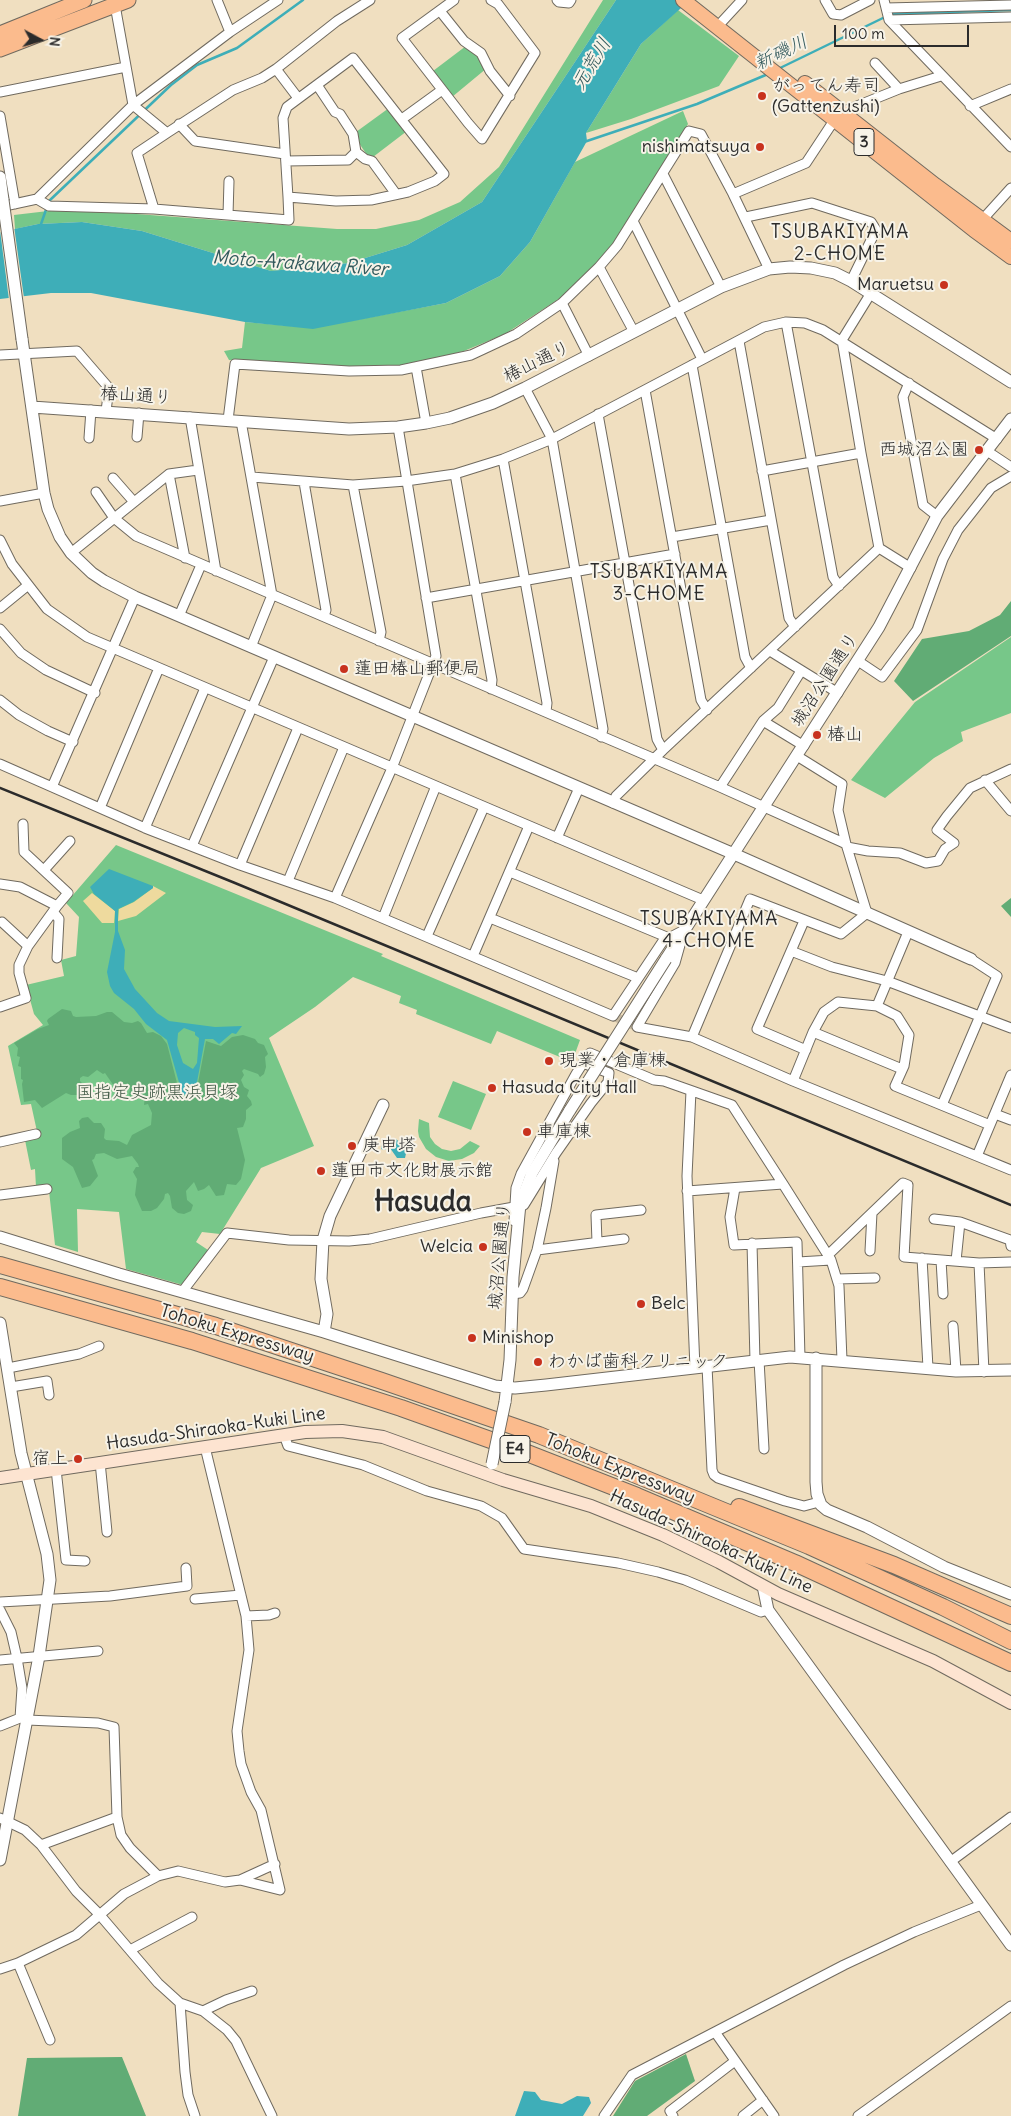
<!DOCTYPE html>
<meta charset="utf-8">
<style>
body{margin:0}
#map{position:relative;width:1011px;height:2116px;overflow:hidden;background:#f0dfc0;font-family:Delius,sans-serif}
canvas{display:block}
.north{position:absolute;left:15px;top:15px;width:50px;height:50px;-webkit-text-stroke:4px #f7f3e8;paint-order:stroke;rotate:96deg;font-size:14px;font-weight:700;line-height:20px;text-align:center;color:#2b2b2b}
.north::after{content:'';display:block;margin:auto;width:18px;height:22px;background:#2b2b2b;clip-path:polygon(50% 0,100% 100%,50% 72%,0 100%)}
.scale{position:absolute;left:834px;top:25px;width:135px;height:22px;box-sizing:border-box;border:2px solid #2b2b2b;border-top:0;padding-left:6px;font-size:15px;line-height:18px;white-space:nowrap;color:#2b2b2b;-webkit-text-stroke:4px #f7f3e8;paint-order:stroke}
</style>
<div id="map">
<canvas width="1011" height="2116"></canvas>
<div class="north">N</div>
<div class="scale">100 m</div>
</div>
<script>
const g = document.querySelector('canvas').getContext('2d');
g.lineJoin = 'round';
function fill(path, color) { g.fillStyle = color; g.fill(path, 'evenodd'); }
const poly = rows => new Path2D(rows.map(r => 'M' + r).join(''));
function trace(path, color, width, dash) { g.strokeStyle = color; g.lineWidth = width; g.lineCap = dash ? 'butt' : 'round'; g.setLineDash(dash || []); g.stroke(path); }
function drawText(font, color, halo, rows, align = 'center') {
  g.font = font + ' Delius,"Klee One",sans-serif'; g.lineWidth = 4; g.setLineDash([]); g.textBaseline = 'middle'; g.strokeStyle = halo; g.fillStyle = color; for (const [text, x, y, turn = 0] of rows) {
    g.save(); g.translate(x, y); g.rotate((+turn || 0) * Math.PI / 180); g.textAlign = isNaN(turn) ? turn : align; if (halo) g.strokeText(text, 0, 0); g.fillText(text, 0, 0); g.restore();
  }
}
const green = poly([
 [603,0,616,0,482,202,407,245,349,263,271,271,142,231,82,222,38,224,15,229,14,215,48,211,110,212,337,229,376,229,419,220,460,202,499,167],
 [678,10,739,56,719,86,631,119,586,133,641,44],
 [466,46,472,49,487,68,452,97,433,71],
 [389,108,407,131,373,157,367,155,357,140,356,132],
 [683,111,688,124,638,208,610,249,568,293,505,334,464,351,408,365,357,368,229,360,224,351,242,348,245,322,313,328,446,303,500,276,530,242,575,162],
 [1011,637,1011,713,961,732,963,741,934,758,885,798,851,780,915,702],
 [116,845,383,954,381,956,580,1040,572,1062,497,1031,491,1044,416,1014,417,1010,399,1003,401,996,353,977,315,1007,269,1038,314,1146,261,1168,220,1234,202,1232,196,1242,208,1250,183,1285,126,1269,119,1212,77,1209,78,1252,55,1245,49,1191,36,1187,35,1169,31,1170,25,1140,38,1136,31,1104,21,1105,8,1046,43,1025,34,1014,26,985,64,976,61,960,76,956,79,917,66,903],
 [453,1081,486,1094,471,1130,438,1117],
 [419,1119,429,1123,430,1137,435,1144,442,1149,451,1151,460,1149,470,1141,480,1146,474,1153,462,1159,449,1161,436,1157,426,1149,419,1137,418,1131]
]);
const forest = poly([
 [1011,601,1011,636,913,701,894,681,922,639,969,631,1000,615],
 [1011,898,1011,917,1001,906],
 [62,1009,71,1011,73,1016,76,1017,96,1016,107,1012,112,1012,124,1022,132,1023,138,1021,141,1023,147,1033,153,1032,161,1036,167,1044,178,1087,183,1098,191,1097,193,1089,198,1083,206,1041,221,1046,232,1037,243,1035,255,1039,258,1043,264,1045,268,1054,265,1057,266,1067,264,1074,260,1077,258,1074,244,1069,242,1071,244,1075,241,1080,244,1087,249,1090,247,1096,251,1101,252,1105,246,1110,246,1119,243,1127,237,1128,245,1160,241,1179,236,1185,227,1184,224,1195,216,1196,209,1185,204,1189,198,1191,194,1182,186,1191,187,1200,193,1205,191,1211,184,1214,178,1213,172,1208,170,1196,168,1193,165,1194,164,1199,157,1208,151,1211,142,1211,135,1195,137,1179,133,1172,136,1167,139,1167,138,1164,132,1156,117,1159,104,1153,96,1154,94,1159,92,1160,98,1176,90,1186,82,1188,73,1167,62,1159,62,1138,70,1132,80,1128,79,1121,82,1118,88,1117,94,1123,101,1123,105,1129,104,1138,106,1140,119,1141,127,1145,132,1135,151,1125,152,1113,148,1104,144,1105,145,1095,141,1095,133,1100,129,1095,130,1089,127,1085,125,1084,116,1089,105,1073,103,1074,97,1070,88,1077,83,1076,80,1078,80,1081,85,1086,85,1091,81,1095,71,1095,66,1093,42,1108,35,1100,24,1102,22,1084,23,1080,21,1079,21,1067,18,1066,20,1057,17,1056,18,1048,14,1043,38,1029,49,1025,47,1021,48,1019],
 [686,2054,695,2081,647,2116,613,2116,635,2081],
 [122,2057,146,2116,18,2116,27,2058]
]);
const sand = poly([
 [153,886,166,893,136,916,118,921,119,909,134,902,153,888],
 [92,893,115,911,114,923,102,923,83,901]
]);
const water = poly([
 [616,0,690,0,641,44,586,133,587,141,530,242,500,276,446,303,313,329,245,322,91,293,51,293,0,299,0,232,38,224,82,222,142,231,271,271,349,263,407,245,482,202],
 [109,869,153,886,153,888,133,902,118,909,118,931,125,950,124,969,135,989,157,1013,169,1021,215,1027,242,1026,236,1034,232,1033,219,1044,213,1039,205,1039,197,1082,191,1089,190,1096,188,1097,182,1093,167,1040,146,1024,134,1009,114,993,110,986,107,972,115,932,115,911,94,894,90,887],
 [184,1028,195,1032,195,1035,199,1038,197,1063,193,1069,183,1063,177,1045,178,1033],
 [396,1139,407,1149,405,1158,397,1158,390,1148,384,1150,381,1149,382,1144],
 [524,2091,535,2092,541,2100,562,2104,577,2096,589,2097,591,2103,583,2116,515,2116]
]);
const pier = poly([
 [14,226,24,298,9,300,0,230]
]);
const stream = poly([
 [890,14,1011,10],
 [778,69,885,17],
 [584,142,697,104,768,74],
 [40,227,49,201,171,85,197,65,237,48,303,0]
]);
const minorTunnel = poly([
 [613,1016,637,1027]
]);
const minor = poly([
 [217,0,230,32],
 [454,0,402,38,468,123,482,139,535,53,498,4,491,0],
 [557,0,559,2,569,3,571,0],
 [825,0,833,14,841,15,870,0],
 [884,0,889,20,1011,147],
 [115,5,133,105,167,133,233,90,262,78,276,69,337,21,370,0],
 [886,8,1011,5],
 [440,11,464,41,481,53,490,71,510,96],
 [889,20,1011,17],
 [718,26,742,0],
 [353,58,444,174,435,181,408,192,371,200,336,201,288,197,283,118,287,107,353,58],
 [875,63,899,89],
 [276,69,298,98],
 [317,85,335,112,340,114,353,134,356,152,365,159,372,161,396,194],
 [0,92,126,67],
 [970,106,1011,89],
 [842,112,899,89,941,76],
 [0,116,15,204],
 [402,119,442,90],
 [179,124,195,141,285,154],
 [286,161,348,160,356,152],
 [663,174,721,287],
 [37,199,49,206,154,209,289,220,288,197],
 [0,207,37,199,133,105,230,32,278,0],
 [154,209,137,153,167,133],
 [228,215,229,181],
 [746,217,812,203,871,222,876,230,851,281],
 [982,220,1011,188],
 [633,221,702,359],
 [599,267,634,332],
 [769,269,733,194,806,163,835,119],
 [871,293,842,340,861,453,879,548,911,568],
 [562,303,589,356],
 [786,322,833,577,839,586],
 [739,341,789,618,795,627],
 [0,355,77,351,109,388,106,411],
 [692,365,745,657,751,668],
 [416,367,426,423],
 [909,383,903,397,923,505,937,516],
 [525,388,552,439,603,729,601,737],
 [645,390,701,700,707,710],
 [598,414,657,739,663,750],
 [190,417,216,571],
 [228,420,235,364,349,371,401,370,471,355,516,334,562,303,599,267,617,246,689,131,701,134,733,194],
 [241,421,272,595,251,647],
 [137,437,139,413],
 [89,438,91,410],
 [987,451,1011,467],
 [503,459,547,703,546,712],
 [762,471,861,453],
 [169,474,185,558],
 [455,474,492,680,491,689],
 [252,477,353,485,406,481,455,474,503,459,552,439,764,327,786,322,805,323,823,330,997,439],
 [113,478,134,502],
 [304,482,326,610,324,616],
 [353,485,381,632,379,641],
 [96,492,114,518,136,536,720,787,846,844],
 [0,501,44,493],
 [672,537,771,520],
 [0,540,12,564,47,609,87,637,703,900],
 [71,553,169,474,198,470],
 [426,598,675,554],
 [0,608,27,586],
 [179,616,201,565],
 [0,629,21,653,46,670,95,693],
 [770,651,838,693],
 [858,661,882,677,917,630,943,559,958,530,991,488,1011,476],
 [0,700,19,715,48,731,73,742],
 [763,721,778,708,801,671],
 [0,764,145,828,240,865,335,898,613,1016,663,941,684,930],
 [985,780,1011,811],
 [52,787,135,597],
 [720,787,763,721,804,746],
 [613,803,616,796,663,750,879,548],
 [100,808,159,668],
 [23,824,24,852,68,893,57,906],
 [145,828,205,688],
 [557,838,579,788],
 [192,846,274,657],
 [847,847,868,851,900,853,926,863,938,861,945,849,954,843,937,830,947,816,970,788,1011,769],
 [240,865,298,728],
 [44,870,70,841],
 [510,872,669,938],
 [288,881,344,747],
 [0,884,20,887,57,906,28,946,19,965,19,973,26,998,0,1007],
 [335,898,392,768,436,656,398,427],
 [54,913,59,919,57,958],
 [383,918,436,786],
 [490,918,638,978],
 [804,921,757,1029,806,1050],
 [2,922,28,946],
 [427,936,484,807],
 [682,938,675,963,637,1027,692,1037,793,1081,1011,1170],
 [791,951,832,967,887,981,1011,1028],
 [473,956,529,826],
 [877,1006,908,932],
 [813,1032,902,1069],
 [692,1037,750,899,841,934,867,913,846,844,838,810,842,784,797,756],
 [590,1053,654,1080,664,1081,732,1105,783,1184,687,1191],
 [793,1081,813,1032,824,1012,838,1002,877,1006,897,1016,909,1035,904,1066,895,1086,990,1125],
 [691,1091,687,1176,695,1368],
 [942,1105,997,976,971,959],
 [995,1114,1011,1120],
 [0,1142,36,1134],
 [977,1156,1011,1075],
 [783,1184,831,1260,839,1286,842,1360],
 [735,1188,730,1217,734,1245,797,1242,800,1358],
 [0,1195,47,1189],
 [934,1219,960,1222],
 [514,1221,516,1188,521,1174,576,1074,583,1063,609,1073,608,1082,591,1103,556,1153,524,1205],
 [597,1242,596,1215,641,1210],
 [752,1243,755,1361],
 [537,1250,624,1239],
 [870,1251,872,1213],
 [829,1254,903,1183,908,1185,904,1257,979,1263,1011,1262],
 [922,1258,928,1368],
 [941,1260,943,1294],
 [956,1261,960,1222,1010,1240,1011,1246],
 [798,1262,831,1260],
 [979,1263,984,1372],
 [837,1279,875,1278],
 [182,1292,227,1233,289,1240,349,1241,370,1239,481,1213,514,1207],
 [512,1294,520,1293,523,1289,537,1250,546,1208,554,1161],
 [953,1326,956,1371],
 [759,1360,764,1449],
 [707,1366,712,1470,714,1475,718,1478,785,1501,804,1506,819,1502],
 [8,1368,79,1354,99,1346],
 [11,1387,47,1381,49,1395],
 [284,1435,288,1446,292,1447,363,1465,427,1491,481,1506,502,1518,524,1549,618,1563,658,1572,685,1580,761,1612,768,1610],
 [100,1462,107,1532],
 [56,1469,66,1560,85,1561],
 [195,1599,241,1595],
 [0,1602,110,1596,187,1586,186,1568],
 [0,1610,11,1632,17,1658,22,1688,20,1718],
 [246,1616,269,1615,275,1613],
 [0,1660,98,1651],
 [0,1726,20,1718,27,1720,98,1723,114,1727,117,1817,121,1835,130,1848,158,1876],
 [0,1818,25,1830,41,1845,76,1891,99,1914,158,1983,180,2003,203,2011,227,2030,236,2041,272,2116],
 [41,1845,117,1817],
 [950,1862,1011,1817],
 [240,1880,275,1864],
 [130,1950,192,1917],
 [18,1963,50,2040],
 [0,1969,18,1963,76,1935,124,1894,158,1876,178,1871,225,1882,240,1880,280,1890,261,1810,251,1792,241,1764,239,1751,237,1731,249,1650,246,1616,205,1447],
 [180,2003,185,2072,188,2095,195,2116],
 [203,2011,226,2000,252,1991],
 [715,2032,774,2116],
 [604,2116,632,2075,844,1965,914,1932,981,1905],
 [673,2116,670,2111,735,2061],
 [743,2116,763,2100],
 [858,2116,1011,2006]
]);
const tertiary = poly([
 [0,177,3,200],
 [22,339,44,493,48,509,60,537,71,553,92,573,104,581,135,597,734,854,971,959],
 [32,407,349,429,398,427,426,423,450,418,493,403,525,388,721,287,769,269,790,267,811,268,835,273,851,281,1011,382],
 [666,959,879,627,937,516,1011,419],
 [0,1237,119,1274,324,1332,495,1386,515,1388,546,1385,790,1357,956,1371,1011,1370],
 [0,1323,21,1453,47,1554,50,1580,39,1656,0,1860],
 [324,1332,327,1314,321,1279,323,1240,330,1216,383,1105],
 [816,1358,816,1482,817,1494,821,1505,827,1510,867,1527,944,1567,1011,1594],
 [505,1402,510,1360,513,1277,520,1204,532,1173,570,1110],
 [763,1586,768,1610,1011,1945]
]);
const secondary = poly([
 [0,1478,305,1432,342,1431,383,1437,503,1480,591,1506,663,1535,719,1562,778,1594,933,1661,1011,1703]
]);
const primary = poly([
 [683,0,974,230,1011,257],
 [805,83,935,185,1011,241]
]);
const trunk = poly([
 [0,34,84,0],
 [0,49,128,0]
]);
const motorway = poly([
 [0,1265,216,1326,382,1381,539,1435,809,1546,943,1607,1011,1641],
 [0,1287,192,1341,401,1408,527,1453,637,1496,795,1563,1011,1663],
 [739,1507,894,1565,1011,1616]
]);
const rail = poly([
 [0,788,235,883,1011,1205]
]);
const tertiaryBridge = poly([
 [3,200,22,339],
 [570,1110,666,959],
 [492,1464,505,1402]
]);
const markers = [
 [762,96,5,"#c8321e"],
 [760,147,5,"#c8321e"],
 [944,285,5,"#c8321e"],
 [979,450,5,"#c8321e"],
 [344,669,5,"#c8321e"],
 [817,735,5,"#c8321e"],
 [549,1061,5,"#c8321e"],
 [492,1088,5,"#c8321e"],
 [527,1132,5,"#c8321e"],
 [352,1146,5,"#c8321e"],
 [321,1171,5,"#c8321e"],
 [483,1247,5,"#c8321e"],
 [641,1304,5,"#c8321e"],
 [472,1338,5,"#c8321e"],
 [538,1362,5,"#c8321e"],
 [78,1459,5,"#c8321e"]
];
const shields = [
 [864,142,20],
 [515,1449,30]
];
const shieldNames = [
 ["3",864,142],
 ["E4",515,1449]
];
const poiNames = [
 ["がってん寿司",772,86],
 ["(Gattenzushi)",772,107],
 ["nishimatsuya",750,147,"right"],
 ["Maruetsu",934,285,"right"],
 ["西城沼公園",969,450,"right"],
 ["蓮田椿山郵便局",354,669],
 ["椿山",827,735],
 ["現業・倉庫棟",559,1061],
 ["Hasuda City Hall",502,1088],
 ["車庫棟",537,1132],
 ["庚申塔",362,1146],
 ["蓮田市文化財展示館",331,1171],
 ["Welcia",473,1247,"right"],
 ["Belc",651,1304],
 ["Minishop",482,1338],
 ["わかば歯科クリニック",548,1362],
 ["宿上",68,1459,"right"]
];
const streetNames = [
 ["椿山通り",537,362,-26],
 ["椿山通り",136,396,4],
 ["城沼公園通り",825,680,-57],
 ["城沼公園通り",500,1256,-85],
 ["Tohoku Expressway",237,1334,17],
 ["Hasuda-Shiraoka-Kuki Line",216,1429,-8],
 ["Tohoku Expressway",620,1469,22],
 ["Hasuda-Shiraoka-Kuki Line",711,1542,25]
];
const parkNames = [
 ["国指定史跡黒浜貝塚",157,1093]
];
const waterNames = [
 ["新磯川",781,53,-26],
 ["元荒川",592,64,-59],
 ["Moto-Arakawa River",300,264,4]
];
const neighbourhoodNames = [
 ["TSUBAKIYAMA",840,233],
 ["2-CHOME",840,255],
 ["TSUBAKIYAMA",659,573],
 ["3-CHOME",659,595],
 ["TSUBAKIYAMA",709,920],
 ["4-CHOME",709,942]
];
const townNames = [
 ["Hasuda",423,1203]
];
fill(green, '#77c789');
fill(forest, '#61ac75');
fill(sand, '#eeda9e');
fill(water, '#3eaeb8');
fill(pier, '#f0dfc0');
trace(stream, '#3eaeb8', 2.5);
trace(minorTunnel, '#c9bba2', 9, [9, 4.5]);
trace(minor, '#706a5f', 11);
trace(tertiary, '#706a5f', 13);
trace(secondary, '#706a5f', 14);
trace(primary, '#706a5f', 16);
trace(trunk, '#706a5f', 17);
trace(motorway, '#706a5f', 18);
trace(minor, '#fff', 9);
trace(tertiary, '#fff', 11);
trace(secondary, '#fde4d1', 12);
trace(primary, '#fbbb8d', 14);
trace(trunk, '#fbbb8d', 15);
trace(motorway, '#fbbb8d', 16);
trace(rail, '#2b2b2b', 2.5);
trace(tertiaryBridge, '#706a5f', 13, []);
trace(tertiaryBridge, '#fff', 11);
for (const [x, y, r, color] of markers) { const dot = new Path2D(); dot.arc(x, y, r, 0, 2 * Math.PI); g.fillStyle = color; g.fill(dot); trace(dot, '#f7f3e8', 2); }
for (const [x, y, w] of shields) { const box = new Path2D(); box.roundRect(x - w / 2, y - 13.5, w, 27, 4); g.fillStyle = '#f7f3e8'; g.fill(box); trace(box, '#2b2b2b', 1); }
drawText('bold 16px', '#2b2b2b', null, shieldNames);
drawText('18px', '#2b2b2b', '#f7f3e8', poiNames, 'left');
drawText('18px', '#2b2b2b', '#f7f3e8', streetNames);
drawText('18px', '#425a47', '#f7f3e8', parkNames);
drawText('italic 19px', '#32595c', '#f7f3e8', waterNames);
g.letterSpacing = '1px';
drawText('19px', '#2b2b2b', '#f7f3e8', neighbourhoodNames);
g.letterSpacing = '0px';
drawText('bold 28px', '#2b2b2b', '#f7f3e8', townNames);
</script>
